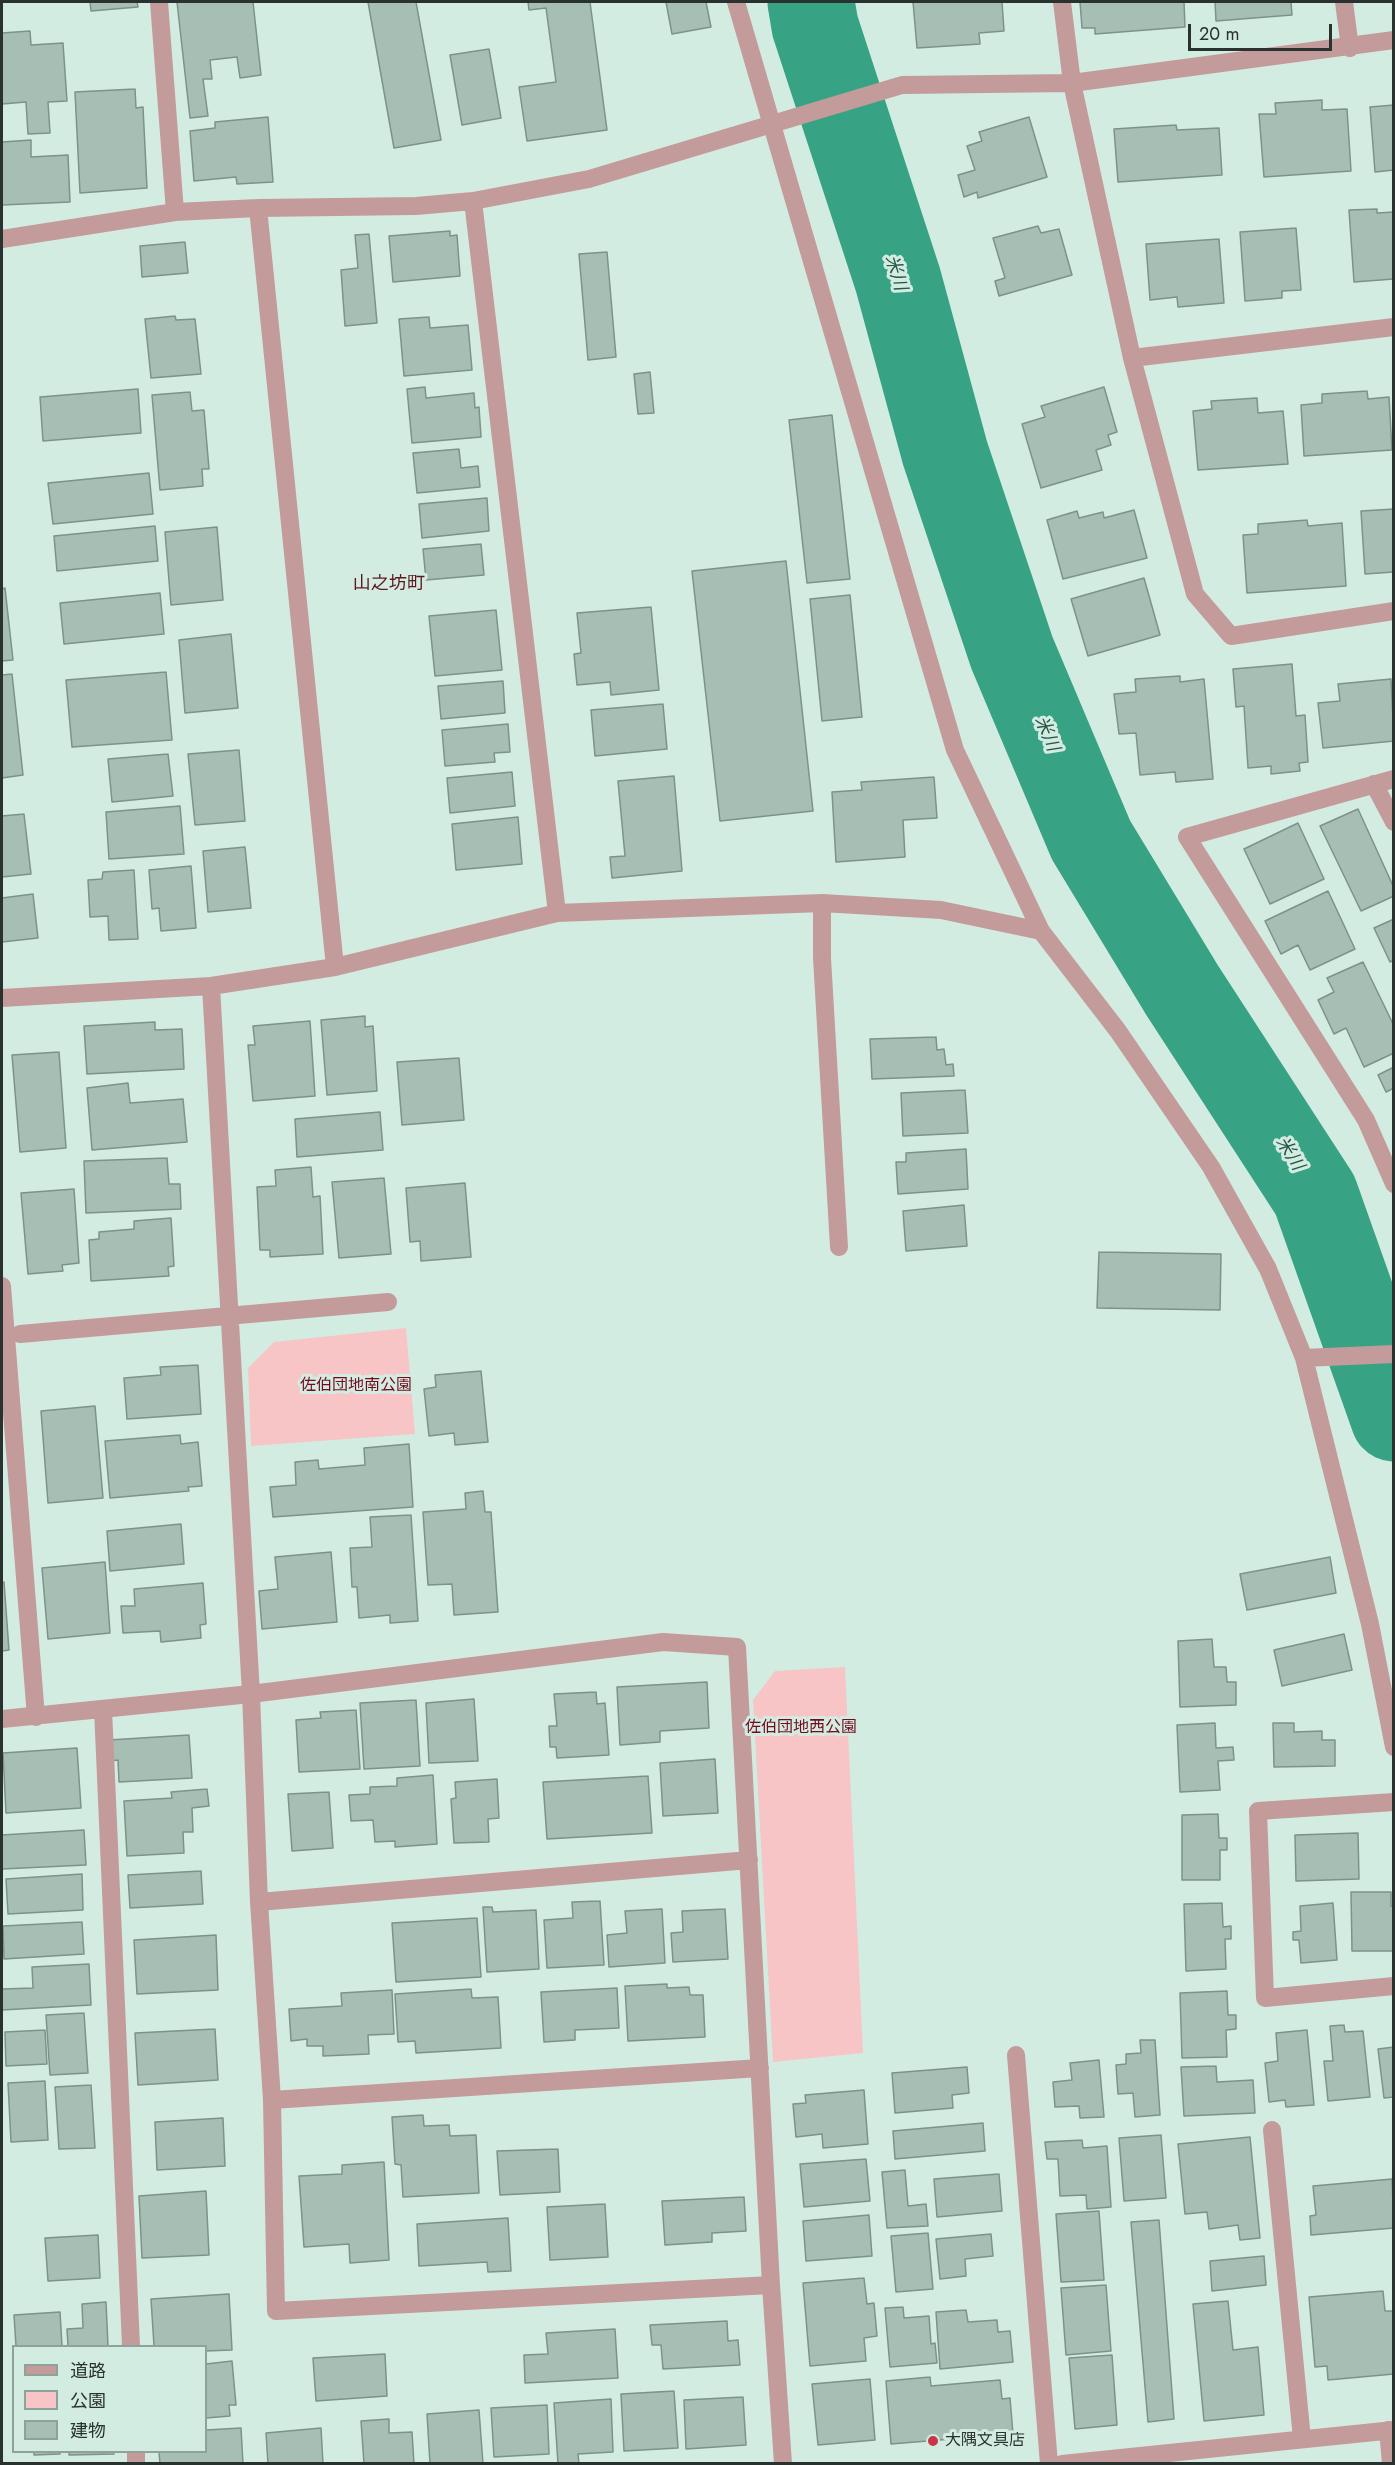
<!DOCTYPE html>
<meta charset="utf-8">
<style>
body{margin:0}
#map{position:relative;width:1395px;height:2465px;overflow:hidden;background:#d3ece2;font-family:Jost,"Noto Sans JP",sans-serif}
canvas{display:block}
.frame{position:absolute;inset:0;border:3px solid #29322e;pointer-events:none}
.legend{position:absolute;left:12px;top:2345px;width:195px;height:108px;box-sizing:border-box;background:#d3ece2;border:2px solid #8fa29a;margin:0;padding:8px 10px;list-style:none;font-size:18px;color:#29322e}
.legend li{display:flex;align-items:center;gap:12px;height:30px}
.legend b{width:30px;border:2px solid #8fa29a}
.scale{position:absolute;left:1188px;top:24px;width:144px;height:27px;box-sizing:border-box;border:3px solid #29322e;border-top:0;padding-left:8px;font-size:18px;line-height:21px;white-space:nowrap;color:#29322e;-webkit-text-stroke:4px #d3ece2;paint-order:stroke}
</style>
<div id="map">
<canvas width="1395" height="2465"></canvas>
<div class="frame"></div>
<ul class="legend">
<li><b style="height:8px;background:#c49b9b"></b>道路</li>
<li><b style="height:16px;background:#f7c5c5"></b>公園</li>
<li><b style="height:16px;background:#a7beb5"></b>建物</li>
</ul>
<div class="scale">20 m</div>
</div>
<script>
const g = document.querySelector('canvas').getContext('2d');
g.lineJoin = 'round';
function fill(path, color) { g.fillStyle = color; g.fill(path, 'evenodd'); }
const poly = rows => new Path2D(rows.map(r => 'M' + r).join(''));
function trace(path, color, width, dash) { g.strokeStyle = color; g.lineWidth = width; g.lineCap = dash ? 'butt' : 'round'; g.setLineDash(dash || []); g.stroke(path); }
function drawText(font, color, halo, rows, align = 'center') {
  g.font = font + ' Jost,"Noto Sans JP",sans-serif'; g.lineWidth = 6; g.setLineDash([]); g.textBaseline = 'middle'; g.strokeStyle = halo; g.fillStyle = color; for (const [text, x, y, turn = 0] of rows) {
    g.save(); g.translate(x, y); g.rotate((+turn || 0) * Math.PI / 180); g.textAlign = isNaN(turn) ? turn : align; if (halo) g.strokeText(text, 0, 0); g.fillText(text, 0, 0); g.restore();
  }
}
const green = poly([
 [406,1328,415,1434,251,1446,248,1368,274,1342],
 [845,1667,863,2053,773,2062,753,1700,775,1671]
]);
const river = poly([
 [811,2,815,26,898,280,945,453,1012,653,1091,840,1182,990,1315,1195,1394,1418]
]);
const building = poly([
 [90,2,137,2,138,7,91,11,90,2],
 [177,2,253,2,261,75,240,78,237,57,210,60,212,79,203,79,208,116,190,118,177,2],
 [368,2,416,2,441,140,394,148,368,2],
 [528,2,590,2,607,130,527,141,519,87,556,82,546,8,529,10,528,2],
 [666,2,706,2,711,27,672,34,666,2],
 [913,2,1002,2,1004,31,979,33,980,44,917,48,913,2],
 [1080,2,1184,2,1185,27,1095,34,1095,28,1082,28,1080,2],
 [1215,2,1291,2,1292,15,1216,21,1215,2],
 [30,31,31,45,63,43,67,101,48,102,50,133,28,134,26,102,2,104,2,33,30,31],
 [489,49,501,118,462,125,450,55,489,49],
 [135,89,136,108,143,107,147,188,80,193,75,92,135,89],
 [1322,100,1322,110,1347,109,1351,171,1264,177,1259,114,1276,114,1275,103,1322,100],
 [1394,105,1394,170,1375,172,1370,107,1394,105],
 [268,117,273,182,237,184,236,177,194,181,190,131,215,128,215,122,268,117],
 [1029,117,1047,177,978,198,977,192,964,197,958,175,975,170,967,146,982,141,979,132,1029,117],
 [1176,125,1177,130,1219,128,1222,175,1118,182,1114,129,1176,125],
 [31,140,31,157,68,155,70,202,2,205,2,142,31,140],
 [1377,209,1377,213,1394,212,1394,279,1354,282,1349,210,1377,209],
 [1038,226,1041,233,1059,229,1072,275,999,296,995,281,1005,278,993,238,1038,226],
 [1296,228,1301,290,1282,291,1282,298,1245,301,1240,232,1296,228],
 [450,231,450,236,457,235,460,276,393,282,389,236,450,231],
 [369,234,377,323,345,326,341,270,358,268,355,235,369,234],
 [1219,239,1224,303,1178,307,1177,297,1150,300,1146,244,1219,239],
 [185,242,188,273,142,277,140,246,185,242],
 [607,252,616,357,588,360,579,254,607,252],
 [175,316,176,320,195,319,201,374,151,378,145,319,175,316],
 [429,317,430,328,468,325,472,370,404,376,399,319,429,317],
 [650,372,654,413,638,414,634,374,650,372],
 [425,387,426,398,474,393,475,408,479,407,481,437,412,443,407,389,425,387],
 [1104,387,1117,432,1108,435,1111,445,1096,450,1102,470,1041,488,1022,424,1045,417,1041,406,1104,387],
 [138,389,141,433,43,441,40,397,138,389],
 [1367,391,1368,399,1389,397,1392,450,1304,456,1301,405,1322,403,1322,394,1367,391],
 [190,392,192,411,204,410,209,469,202,469,203,486,160,490,152,395,190,392],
 [1257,398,1258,413,1283,411,1288,464,1198,470,1193,411,1212,409,1211,401,1257,398],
 [832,415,850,579,807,583,789,420,832,415],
 [459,449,461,468,478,466,480,487,417,493,413,453,459,449],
 [149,473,153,514,53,524,48,483,149,473],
 [487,498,489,531,422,538,419,504,487,498],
 [1394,509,1394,572,1365,574,1361,511,1394,509],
 [1134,510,1147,558,1063,579,1047,520,1077,511,1079,518,1103,512,1104,518,1134,510],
 [1307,520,1308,526,1342,523,1346,586,1247,593,1243,535,1258,534,1258,524,1307,520],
 [155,526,158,561,57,571,54,536,155,526],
 [217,527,223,600,171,605,165,532,217,527],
 [481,544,484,575,426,580,423,549,481,544],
 [786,561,813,811,720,821,692,571,786,561],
 [1144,578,1160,635,1088,656,1071,599,1144,578],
 [5,588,13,660,2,661,2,589,5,588],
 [160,593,164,634,64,644,60,603,160,593],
 [850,595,862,717,822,721,810,599,850,595],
 [651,607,659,690,611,695,610,682,577,685,574,654,581,653,577,613,651,607],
 [496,610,502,670,435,676,429,616,496,610],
 [231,634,238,708,185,713,179,640,231,634],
 [1292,664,1296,716,1305,715,1308,762,1299,763,1300,771,1271,774,1271,766,1248,768,1244,706,1236,707,1233,669,1292,664],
 [166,672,172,740,72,747,66,680,166,672],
 [12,674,23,775,2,778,2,675,12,674],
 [1180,676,1180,682,1204,679,1213,779,1176,782,1175,772,1140,775,1136,733,1119,734,1114,694,1136,692,1135,679,1180,676],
 [1391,679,1394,741,1323,748,1318,703,1340,701,1338,684,1391,679],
 [503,681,505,713,441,719,438,686,503,681],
 [663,704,667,749,595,756,591,710,663,704],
 [508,724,510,752,494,753,495,762,445,766,442,730,508,724],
 [239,750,245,821,195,825,188,754,239,750],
 [168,754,173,796,112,802,108,759,168,754],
 [512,772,515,806,450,813,447,778,512,772],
 [674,776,682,871,612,878,610,857,625,856,618,781,674,776],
 [934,777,937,818,903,820,905,857,836,862,832,792,862,790,861,782,934,777],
 [180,806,184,854,109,859,106,812,180,806],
 [1358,809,1394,888,1394,896,1361,911,1320,826,1358,809],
 [24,814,31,874,2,877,2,816,24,814],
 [518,817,522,864,456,870,452,824,518,817],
 [1298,823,1324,879,1270,904,1244,849,1298,823],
 [245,847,251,908,208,912,203,851,245,847],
 [191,866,196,928,161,931,159,908,152,909,149,870,191,866],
 [134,870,138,939,109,940,108,916,90,917,88,880,102,879,103,872,134,870],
 [1328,891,1355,949,1310,970,1298,945,1281,954,1265,921,1328,891],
 [33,894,38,938,2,942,2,898,33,894],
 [1394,919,1394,960,1390,962,1374,928,1394,919],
 [1363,962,1394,1026,1394,1053,1364,1067,1346,1028,1334,1034,1318,1000,1334,992,1327,978,1363,962],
 [365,1016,365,1027,373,1026,377,1091,327,1095,321,1020,365,1016],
 [310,1021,315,1096,253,1101,248,1045,255,1045,253,1026,310,1021],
 [155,1022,155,1030,182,1029,184,1069,87,1074,84,1026,155,1022],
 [936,1037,937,1050,944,1049,946,1065,953,1064,954,1076,872,1079,870,1039,936,1037],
 [59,1052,66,1148,20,1152,12,1055,59,1052],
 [459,1058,464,1120,402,1125,397,1062,459,1058],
 [1394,1067,1394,1088,1386,1092,1378,1075,1394,1067],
 [128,1083,130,1103,183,1099,187,1142,92,1150,87,1088,128,1083],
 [965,1090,968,1133,903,1136,901,1093,965,1090],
 [380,1112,383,1150,297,1157,295,1119,380,1112],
 [966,1149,968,1189,898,1194,896,1162,906,1162,906,1153,966,1149],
 [167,1158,169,1184,180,1184,181,1209,86,1213,84,1161,167,1158],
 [311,1167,313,1197,320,1196,323,1254,270,1257,270,1250,260,1250,257,1187,276,1186,275,1170,311,1167],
 [384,1178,391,1254,339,1258,332,1182,384,1178],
 [465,1183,471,1257,421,1261,420,1241,410,1242,406,1188,465,1183],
 [74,1189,79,1263,62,1265,63,1271,28,1274,21,1193,74,1189],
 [964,1205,967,1246,906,1251,903,1211,964,1205],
 [171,1218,174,1266,168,1267,169,1276,91,1281,89,1240,99,1239,99,1232,134,1229,134,1221,171,1218],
 [1099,1252,1221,1254,1220,1310,1097,1308,1099,1252],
 [198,1365,201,1414,127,1419,124,1378,161,1375,160,1367,198,1365],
 [481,1371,488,1442,455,1445,454,1433,429,1436,424,1389,436,1387,435,1375,481,1371],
 [95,1406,103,1498,48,1503,41,1411,95,1406],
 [180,1435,181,1444,198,1442,202,1486,188,1487,189,1491,110,1498,105,1441,180,1435],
 [409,1444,413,1507,273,1517,270,1487,296,1485,295,1462,318,1460,319,1469,365,1465,364,1448,409,1444],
 [483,1491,485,1512,491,1512,498,1612,454,1615,452,1584,428,1585,423,1512,466,1509,465,1493,483,1491],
 [411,1515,418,1621,390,1623,390,1615,359,1618,357,1587,352,1587,350,1548,372,1547,370,1517,411,1515],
 [181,1524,184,1564,110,1571,107,1531,181,1524],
 [331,1552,337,1622,262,1629,259,1591,278,1589,275,1557,331,1552],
 [1330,1557,1336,1593,1247,1610,1240,1574,1330,1557],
 [105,1562,110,1633,48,1639,42,1568,105,1562],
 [4,1582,9,1650,2,1651,2,1583,4,1582],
 [203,1583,206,1624,200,1625,201,1638,161,1642,160,1631,123,1633,121,1606,135,1606,134,1589,203,1583],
 [1344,1634,1352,1670,1282,1686,1274,1650,1344,1634],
 [1212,1639,1214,1667,1226,1667,1227,1682,1236,1682,1236,1705,1180,1707,1178,1641,1212,1639],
 [707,1682,709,1728,660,1731,660,1742,620,1745,617,1687,707,1682],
 [596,1692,597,1704,605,1703,609,1755,557,1758,556,1747,550,1747,549,1726,557,1726,554,1694,596,1692],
 [474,1699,478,1761,429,1763,426,1703,474,1699],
 [416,1700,420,1766,364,1769,360,1703,416,1700],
 [356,1710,360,1769,299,1772,296,1720,321,1718,320,1712,356,1710],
 [1215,1723,1216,1748,1233,1747,1234,1760,1218,1761,1220,1790,1180,1792,1177,1725,1215,1723],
 [1273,1723,1294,1723,1294,1732,1322,1731,1322,1740,1335,1740,1335,1766,1274,1767,1273,1723],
 [189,1735,192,1778,119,1782,118,1760,110,1761,109,1740,189,1735],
 [77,1748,81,1808,6,1813,3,1753,77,1748],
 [715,1759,718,1813,663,1816,660,1763,715,1759],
 [433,1775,437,1844,395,1847,395,1841,375,1842,373,1820,351,1821,349,1795,370,1794,370,1787,397,1786,397,1778,433,1775],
 [648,1776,652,1833,547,1839,543,1782,648,1776],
 [497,1779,499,1818,488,1819,489,1842,454,1843,451,1799,456,1798,455,1782,497,1779],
 [207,1789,209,1806,192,1808,193,1832,183,1832,184,1853,127,1856,124,1801,172,1798,171,1792,207,1789],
 [329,1792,333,1848,292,1851,288,1794,329,1792],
 [1218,1814,1219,1838,1227,1838,1227,1850,1220,1850,1220,1880,1182,1880,1182,1815,1218,1814],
 [84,1830,86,1865,2,1869,2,1835,84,1830],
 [1358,1833,1359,1879,1296,1881,1295,1835,1358,1833],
 [201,1871,203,1904,130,1908,128,1875,201,1871],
 [82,1874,83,1910,8,1914,6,1879,82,1874],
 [1351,1892,1391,1892,1391,1906,1394,1907,1393,1951,1352,1951,1351,1892],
 [600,1901,604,1965,547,1968,544,1920,573,1918,572,1902,600,1901],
 [1222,1903,1223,1927,1231,1926,1231,1939,1225,1939,1226,1969,1186,1971,1184,1904,1222,1903],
 [1333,1903,1337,1960,1301,1963,1299,1940,1293,1940,1293,1932,1301,1931,1300,1906,1333,1903],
 [483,1907,492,1907,493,1912,536,1910,539,1969,487,1972,483,1907],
 [662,1909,665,1963,609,1967,607,1935,627,1933,625,1911,662,1909],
 [725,1909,728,1959,673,1962,671,1933,683,1932,682,1911,725,1909],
 [477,1918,481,1977,396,1982,392,1923,477,1918],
 [82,1922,84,1954,4,1959,3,1926,82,1922],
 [216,1935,218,1990,137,1994,134,1940,216,1935],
 [89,1964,91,2005,2,2010,2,1989,33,1988,32,1967,89,1964],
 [667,1984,667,1988,689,1987,690,1995,703,1995,705,2037,628,2041,625,1986,667,1984],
 [617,1988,619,2028,575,2030,575,2040,544,2042,541,1992,617,1988],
 [471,1989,472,1998,498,1997,501,2048,416,2053,415,2041,398,2042,395,1994,471,1989],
 [392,1990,394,2034,368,2035,369,2054,323,2056,323,2046,307,2046,307,2039,291,2041,289,2009,342,2006,341,1993,392,1990],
 [1227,1991,1228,2015,1236,2015,1236,2029,1226,2030,1227,2057,1182,2058,1180,1993,1227,1991],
 [84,2013,88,2073,50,2075,46,2015,84,2013],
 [1344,2025,1345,2032,1363,2031,1370,2097,1328,2101,1324,2061,1333,2061,1330,2026,1344,2025],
 [215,2029,218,2080,138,2085,135,2033,215,2029],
 [45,2030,47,2064,6,2066,5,2032,45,2030],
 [1307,2030,1314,2105,1286,2107,1285,2100,1269,2102,1265,2063,1278,2061,1276,2033,1307,2030],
 [1140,2040,1155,2040,1160,2115,1135,2117,1133,2093,1118,2094,1116,2065,1126,2064,1126,2054,1141,2053,1140,2040],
 [1394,2047,1394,2097,1384,2098,1378,2049,1394,2047],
 [1099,2060,1104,2117,1080,2118,1079,2106,1055,2107,1053,2082,1072,2080,1070,2063,1099,2060],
 [1216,2066,1217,2082,1253,2080,1255,2113,1184,2116,1181,2067,1216,2066],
 [967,2067,969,2093,952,2095,953,2108,895,2113,892,2073,967,2067],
 [45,2081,48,2140,11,2142,8,2083,45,2081],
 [91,2085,95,2148,59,2149,55,2087,91,2085],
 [864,2090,868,2144,823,2148,822,2134,796,2137,793,2104,806,2103,805,2095,864,2090],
 [423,2115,424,2126,449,2125,450,2136,476,2135,479,2193,403,2197,401,2165,395,2164,392,2117,423,2115],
 [223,2118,225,2166,157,2170,155,2122,223,2118],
 [983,2123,985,2151,895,2159,893,2131,983,2123],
 [1161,2135,1166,2198,1124,2201,1119,2138,1161,2135],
 [1250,2137,1260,2238,1240,2240,1238,2225,1209,2229,1207,2212,1185,2214,1178,2144,1250,2137],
 [1082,2140,1083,2148,1107,2146,1111,2207,1087,2209,1086,2195,1060,2196,1058,2159,1047,2159,1045,2142,1082,2140],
 [558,2149,560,2192,500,2195,497,2151,558,2149],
 [866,2159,870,2201,804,2207,800,2164,866,2159],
 [384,2162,389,2260,350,2263,349,2244,304,2247,299,2176,342,2174,342,2165,384,2162],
 [905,2170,908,2206,926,2204,928,2226,887,2228,882,2172,905,2170],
 [999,2174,1002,2211,937,2217,934,2179,999,2174],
 [1392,2179,1394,2228,1311,2235,1310,2216,1316,2215,1313,2186,1392,2179],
 [206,2191,209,2255,142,2258,139,2196,206,2191],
 [744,2197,746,2231,712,2233,712,2242,665,2245,662,2201,744,2197],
 [605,2204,608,2257,550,2260,547,2207,605,2204],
 [1099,2211,1104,2280,1061,2282,1056,2214,1099,2211],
 [869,2215,872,2256,806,2261,803,2221,869,2215],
 [508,2218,511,2271,488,2272,487,2262,419,2266,417,2224,508,2218],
 [1159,2220,1174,2419,1148,2422,1131,2222,1159,2220],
 [928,2233,933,2289,896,2292,891,2236,928,2233],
 [991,2234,993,2256,965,2259,966,2276,940,2279,936,2239,991,2234],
 [98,2235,100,2278,48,2281,45,2238,98,2235],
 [1264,2256,1266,2285,1212,2291,1210,2261,1264,2256],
 [864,2278,867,2304,874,2303,877,2336,864,2338,866,2361,810,2366,803,2283,864,2278],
 [1106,2285,1111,2351,1066,2355,1061,2288,1106,2285],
 [1383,2291,1385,2311,1394,2311,1394,2374,1328,2380,1327,2366,1315,2367,1309,2297,1383,2291],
 [229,2294,232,2350,206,2351,206,2346,154,2346,151,2299,229,2294],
 [1228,2301,1233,2350,1258,2347,1264,2415,1204,2421,1193,2304,1228,2301],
 [106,2302,108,2346,68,2346,67,2329,83,2328,82,2304,106,2302],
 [903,2307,904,2318,929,2316,931,2344,935,2343,937,2363,890,2367,885,2308,903,2307],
 [966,2310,968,2322,997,2320,998,2332,1010,2331,1013,2362,940,2369,936,2312,966,2310],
 [60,2312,62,2346,16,2346,14,2315,60,2312],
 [727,2321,728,2341,738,2340,740,2365,663,2369,661,2345,652,2345,650,2325,727,2321],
 [615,2329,618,2378,525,2383,524,2355,548,2354,546,2333,615,2329],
 [385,2354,387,2396,316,2401,313,2358,385,2354],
 [1112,2355,1117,2425,1075,2429,1069,2358,1112,2355],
 [232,2361,236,2405,229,2405,230,2416,206,2418,206,2364,232,2361],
 [930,2377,931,2386,1000,2380,1002,2399,1010,2398,1013,2434,891,2444,886,2381,930,2377],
 [870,2379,875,2440,818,2445,812,2384,870,2379],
 [674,2391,678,2448,624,2451,621,2394,674,2391],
 [743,2397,746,2445,686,2449,684,2400,743,2397],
 [611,2399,613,2452,578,2454,579,2464,558,2464,554,2403,611,2399],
 [547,2405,549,2454,494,2457,491,2408,547,2405],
 [479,2410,483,2464,430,2464,427,2414,479,2410],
 [389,2419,389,2433,412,2432,414,2464,364,2464,361,2421,389,2419],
 [241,2428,243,2464,160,2464,159,2452,206,2452,206,2430,241,2428],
 [321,2428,323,2464,268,2464,266,2433,321,2428],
 [34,2452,60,2452,60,2454,34,2455,34,2452],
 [69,2452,114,2452,114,2454,69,2455,69,2452]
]);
const minor = poly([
 [159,2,175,212],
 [736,2,955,750,1041,931,1118,1031,1211,1167,1268,1269,1304,1358,1370,1624,1394,1747],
 [1062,2,1072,83,1132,358,1195,594,1231,636,1394,611],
 [1344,2,1350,48],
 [473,201,557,913],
 [258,208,335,967],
 [2,239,175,212,258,208,416,206,473,201,589,179,902,85,1072,83,1394,40],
 [1132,358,1394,327],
 [1394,779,1187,837,1366,1120,1394,1184],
 [1374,784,1394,822],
 [822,903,822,958,839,1247],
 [211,986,251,1694,259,1902,272,2100,276,2311,771,2285],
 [2,998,211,986,335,967,557,913,822,903,941,910,1041,931],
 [2,1286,36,1717],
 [20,1334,388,1302],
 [1304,1358,1394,1354],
 [103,1709,131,2346],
 [2,1719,251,1694,663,1642,737,1647,771,2285,783,2464],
 [1394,1802,1258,1811,1265,1998,1394,1986],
 [259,1902,749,1860],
 [1016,2055,1049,2464],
 [272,2100,760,2068],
 [1272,2130,1302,2439],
 [1388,2430,1391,2464],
 [136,2452,136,2464],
 [1062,2464,1394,2430]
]);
const markers = [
 [933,2441,6,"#c63648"]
];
const parkNames = [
 ["佐伯団地南公園",356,1386],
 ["佐伯団地西公園",801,1728]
];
const poiNames = [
 ["大隅文具店",945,2441]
];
const waterNames = [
 ["米川",895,273,73],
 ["米川",1046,734,67],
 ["米川",1289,1154,58]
];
const neighbourhoodNames = [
 ["山之坊町",389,585]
];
fill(green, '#f7c5c5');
trace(river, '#37a384', 87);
fill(building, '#a7beb5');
trace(building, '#7c928a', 1.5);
trace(minor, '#c49b9b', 18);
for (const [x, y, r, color] of markers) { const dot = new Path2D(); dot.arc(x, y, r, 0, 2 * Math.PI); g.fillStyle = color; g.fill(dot); trace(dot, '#d3ece2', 2); }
drawText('16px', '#76091f', '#d3ece2', parkNames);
drawText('16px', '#29322e', '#d3ece2', poiNames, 'left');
drawText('italic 18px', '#295546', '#d3ece2', waterNames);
drawText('18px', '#5d181f', '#d3ece2', neighbourhoodNames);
</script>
